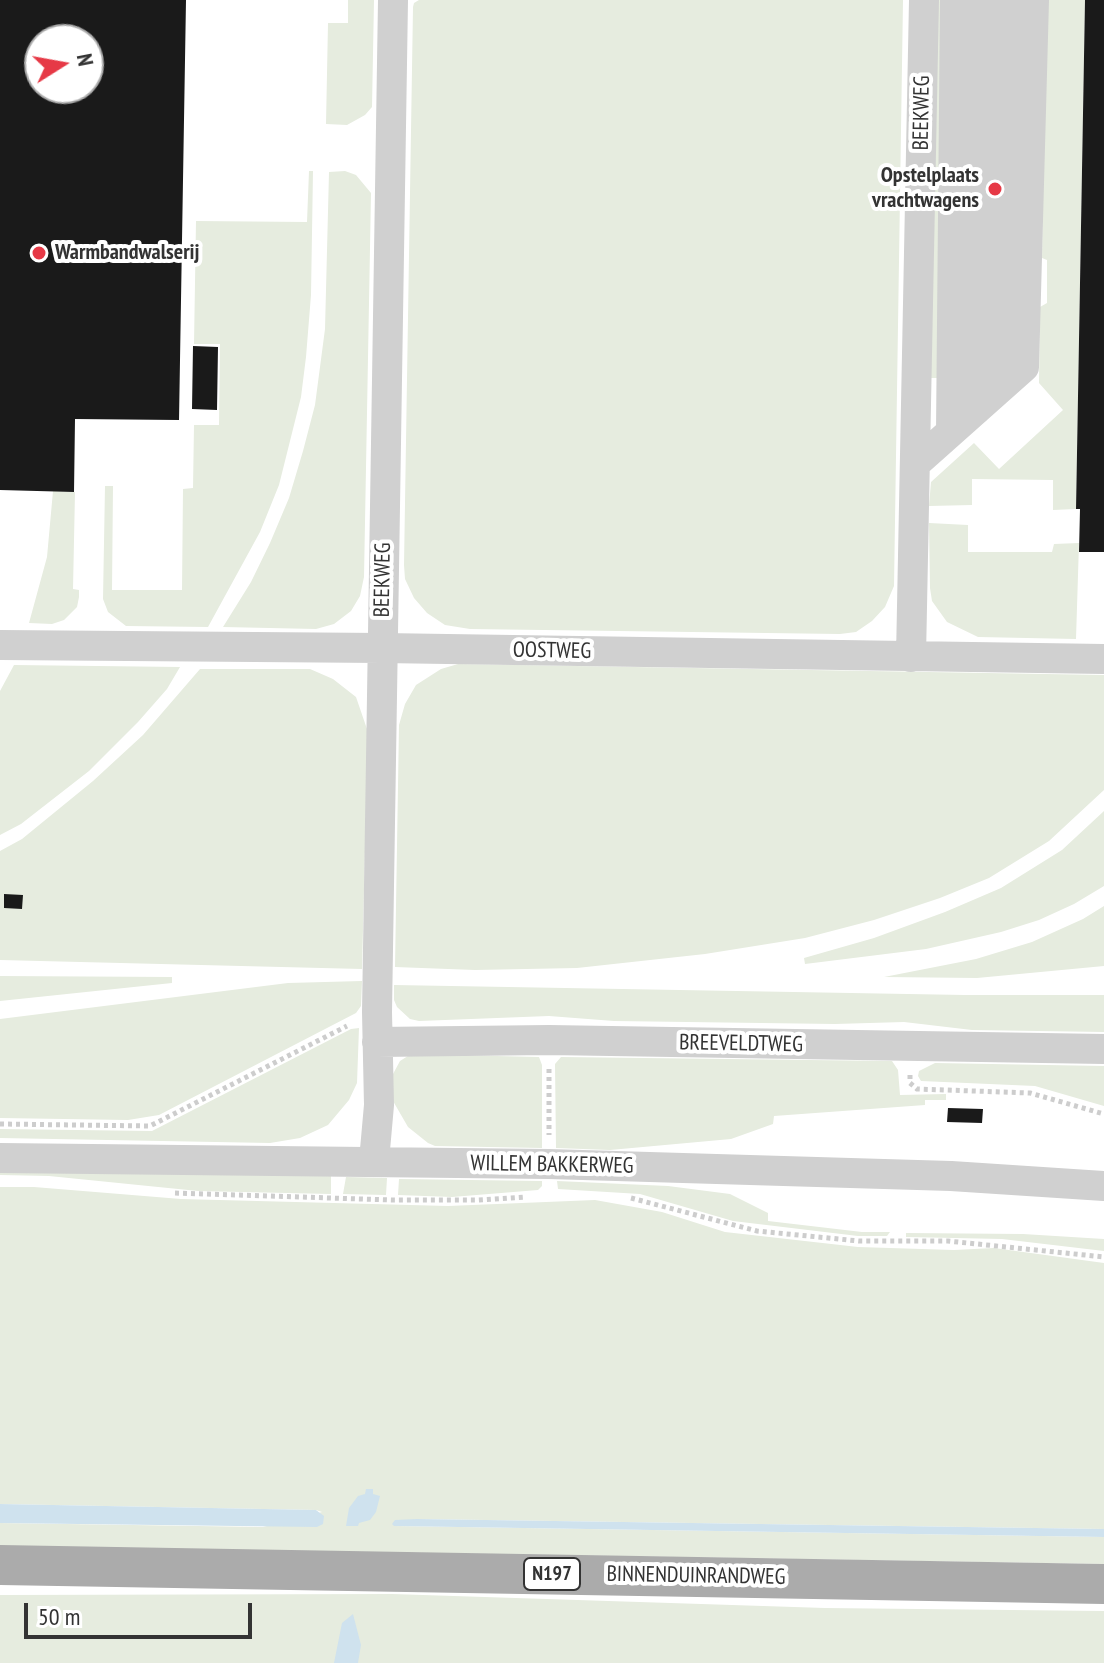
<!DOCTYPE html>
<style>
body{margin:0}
#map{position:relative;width:1104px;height:1663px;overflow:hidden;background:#fff;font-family:"PT Sans Narrow",sans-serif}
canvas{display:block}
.north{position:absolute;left:24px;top:24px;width:80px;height:80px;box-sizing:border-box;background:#fff;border:2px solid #adadad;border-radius:50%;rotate:79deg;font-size:22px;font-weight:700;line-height:32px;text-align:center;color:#333}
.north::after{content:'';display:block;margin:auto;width:28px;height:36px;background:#e63946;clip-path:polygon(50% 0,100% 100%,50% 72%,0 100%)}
.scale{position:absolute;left:24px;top:1603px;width:228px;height:36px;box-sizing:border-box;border:4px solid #333;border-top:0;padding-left:10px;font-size:24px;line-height:28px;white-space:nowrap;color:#333;-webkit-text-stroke:6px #fff;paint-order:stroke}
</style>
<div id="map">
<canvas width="1104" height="1663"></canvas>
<div class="north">N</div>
<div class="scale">50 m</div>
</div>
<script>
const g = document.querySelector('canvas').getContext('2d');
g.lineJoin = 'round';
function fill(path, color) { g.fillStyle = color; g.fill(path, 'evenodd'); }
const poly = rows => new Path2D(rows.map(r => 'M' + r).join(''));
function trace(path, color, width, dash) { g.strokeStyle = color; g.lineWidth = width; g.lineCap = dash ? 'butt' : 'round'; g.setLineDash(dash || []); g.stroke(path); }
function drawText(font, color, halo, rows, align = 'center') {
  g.font = font + ' "PT Sans Narrow",sans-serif'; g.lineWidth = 8; g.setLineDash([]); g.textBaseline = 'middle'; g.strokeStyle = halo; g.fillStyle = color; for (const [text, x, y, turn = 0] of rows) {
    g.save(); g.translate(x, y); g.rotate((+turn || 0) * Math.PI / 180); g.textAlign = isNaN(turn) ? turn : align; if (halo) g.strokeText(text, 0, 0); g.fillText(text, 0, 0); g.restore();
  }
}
const green = poly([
 [348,0,374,0,372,107,365,115,347,125,326,124,328,23,348,23],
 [419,0,903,0,894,586,885,607,872,621,856,632,840,634,470,629,445,625,427,613,414,598,405,579,404,565,413,7,414,3],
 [937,0,950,0,938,378,930,378],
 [1046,0,1085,0,1076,509,1053,510,1053,480,972,479,972,505,929,506,931,482,974,443,999,469,1063,410,1039,383,1040,307,1047,303,1047,260,1042,258],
 [309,171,313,171,311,295,306,357,301,397,279,485,260,532,208,627,126,626,108,612,103,599,105,486,113,486,112,590,182,590,183,489,193,488,194,425,219,425,220,344,194,344,196,221,307,222],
 [345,171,356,175,371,193,364,577,360,596,351,611,334,624,316,629,223,627,251,582,270,543,289,498,303,451,315,405,325,329,329,172],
 [53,491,75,492,73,589,79,590,79,597,77,607,64,620,52,624,29,623,47,557],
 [929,523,968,525,968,552,1052,552,1054,544,1079,543,1076,639,978,637,947,622,932,601,930,588],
 [458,664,1104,675,1104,790,1049,841,989,878,940,898,874,920,805,938,705,954,577,968,475,970,395,967,399,725,405,704,416,685,441,669],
 [14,665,180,667,167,689,138,722,89,771,21,824,0,835,0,691],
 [200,669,310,669,333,679,356,697,368,732,362,969,0,960,0,851,22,839,93,781,143,735],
 [1104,811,1104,886,1074,904,1039,920,1001,932,926,949,805,964,804,958,874,938,945,912,1001,888,1062,850],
 [1104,906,1104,966,977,978,884,977,976,959,1032,942,1083,919],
 [0,976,172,977,172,983,0,1001],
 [362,981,361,1006,356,1013,159,1115,128,1120,0,1118,0,1019,288,983],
 [394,985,965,995,1104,995,1104,1032,972,1030,904,1022,835,1024,614,1021,549,1016,419,1021,410,1019,397,1007,394,1000],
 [359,1028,357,1083,349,1100,328,1125,300,1138,270,1143,0,1138,0,1129,152,1131,351,1029],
 [411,1054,539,1057,542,1065,542,1148,435,1146,428,1143,408,1127,393,1101,393,1074,400,1061],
 [561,1057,892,1061,898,1070,900,1095,946,1094,946,1100,925,1100,925,1105,774,1116,773,1124,731,1139,610,1150,556,1148,555,1064],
 [935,1063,1104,1066,1104,1106,1035,1086,921,1081,918,1076,919,1071],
 [0,1170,331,1176,331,1194,198,1191,49,1176,0,1175],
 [346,1177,387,1178,386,1195,343,1194],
 [399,1179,542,1181,542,1186,538,1190,452,1197,398,1195],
 [557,1181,668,1186,730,1194,768,1213,768,1221,862,1232,890,1232,887,1236,858,1236,733,1221,640,1194,558,1189],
 [0,1187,34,1187,181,1199,448,1206,595,1200,662,1212,725,1232,858,1247,954,1250,994,1248,1104,1263,1104,1529,417,1519,395,1526,1104,1537,1104,1564,0,1546,0,1523,263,1527,322,1512,316,1510,0,1504],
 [906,1233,1023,1234,1104,1239,1104,1251,1002,1239,906,1237],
 [392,1594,825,1608,1104,1611,1104,1663,0,1663,0,1595]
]);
const water = poly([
 [366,1489,373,1489,373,1494,380,1496,376,1512,370,1520,359,1523,358,1526,346,1526,349,1508,358,1496,365,1494],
 [0,1504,316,1510,324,1516,323,1524,317,1527,0,1523],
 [417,1519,1104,1529,1104,1537,394,1526,392,1524,395,1520],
 [353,1614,361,1645,358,1663,334,1663,342,1623]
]);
const building = poly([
 [0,0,186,0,179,420,75,419,74,492,0,490],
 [40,40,88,40,88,88,40,88],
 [1085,0,1104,0,1104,552,1079,552,1080,509,1076,509],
 [193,346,218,347,217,410,192,409],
 [4,894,23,895,22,909,4,908],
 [948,1108,983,1109,982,1123,947,1122]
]);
const path = poly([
 [549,1069,549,1135],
 [910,1075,910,1083,917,1089,1030,1093,1104,1114],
 [0,1124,150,1126,347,1026],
 [175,1193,393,1200,478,1200,525,1197],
 [631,1198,757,1231,859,1241,948,1241,1104,1257]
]);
const minor = poly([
 [1005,370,1010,0],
 [976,410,985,0],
 [951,432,955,0],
 [915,464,1024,367,1034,0],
 [0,645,382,648,1104,659],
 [911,657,924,0],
 [377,1042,549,1040,1104,1049],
 [0,1158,549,1164,951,1176,1104,1186],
 [374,1161,379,1105,377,1012,393,0]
]);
const major = poly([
 [0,1565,1104,1584]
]);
const markers = [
 [995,189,8,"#e63946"],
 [39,253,8,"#e63946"]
];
const shields = [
 [552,1574,56]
];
const shieldNames = [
 ["N197",552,1574]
];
const streetNames = [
 ["BEEKWEG",922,113,-89],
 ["BEEKWEG",383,580,-89],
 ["OOSTWEG",552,651,1],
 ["BREEVELDTWEG",741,1044,1],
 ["WILLEM BAKKERWEG",552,1165,1],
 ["BINNENDUINRANDWEG",696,1576,1]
];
const poiNames = [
 ["Opstelplaats",979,176],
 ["vrachtwagens",979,201],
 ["Warmbandwalserij",55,253,"left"]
];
fill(green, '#e6ecdf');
fill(water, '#cfe2ee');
fill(building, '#1a1a1a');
trace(path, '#cdcdcd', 5, [4, 4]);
trace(minor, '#d0d0d0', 30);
trace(major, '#ababab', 40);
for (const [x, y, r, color] of markers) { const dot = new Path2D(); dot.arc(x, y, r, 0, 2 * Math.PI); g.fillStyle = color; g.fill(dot); trace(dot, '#fff', 3); }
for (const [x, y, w] of shields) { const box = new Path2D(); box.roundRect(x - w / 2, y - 16, w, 32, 6); g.fillStyle = '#fff'; g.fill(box); trace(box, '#333', 2); }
drawText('bold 20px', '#333', null, shieldNames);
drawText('22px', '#333', '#fff', streetNames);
drawText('bold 22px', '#333', '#fff', poiNames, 'right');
</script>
